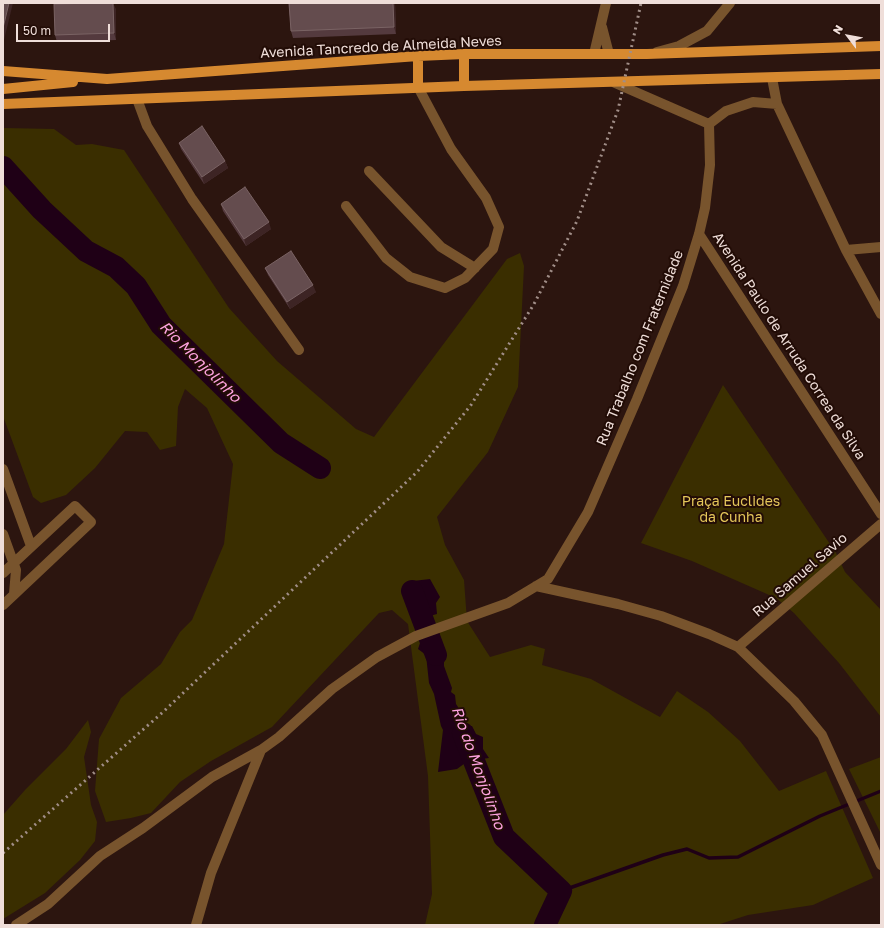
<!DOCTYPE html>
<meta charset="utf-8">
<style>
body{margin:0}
#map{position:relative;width:884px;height:928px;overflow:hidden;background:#2c150f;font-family:"Golos Text",sans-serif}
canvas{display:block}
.frame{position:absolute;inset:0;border:4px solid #efded9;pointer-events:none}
.north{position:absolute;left:828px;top:16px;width:40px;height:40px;-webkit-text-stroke:3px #220c06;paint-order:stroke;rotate:302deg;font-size:11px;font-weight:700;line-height:16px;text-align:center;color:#efded9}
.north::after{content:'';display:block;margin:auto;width:14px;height:18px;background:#efded9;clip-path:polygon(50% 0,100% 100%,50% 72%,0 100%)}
.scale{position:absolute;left:16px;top:24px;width:94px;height:18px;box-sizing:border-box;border:2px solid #efded9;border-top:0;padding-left:5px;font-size:12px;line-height:14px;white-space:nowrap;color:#efded9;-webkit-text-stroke:3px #220c06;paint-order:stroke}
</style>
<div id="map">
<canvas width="884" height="928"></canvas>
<div class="frame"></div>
<div class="north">N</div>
<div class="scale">50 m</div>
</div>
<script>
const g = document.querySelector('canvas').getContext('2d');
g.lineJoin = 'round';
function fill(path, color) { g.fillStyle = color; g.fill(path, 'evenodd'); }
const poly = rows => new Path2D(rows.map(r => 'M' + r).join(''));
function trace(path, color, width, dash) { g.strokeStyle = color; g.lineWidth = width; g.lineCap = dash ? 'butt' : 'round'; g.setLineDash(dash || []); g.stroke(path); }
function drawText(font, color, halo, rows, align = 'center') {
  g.font = font + ' "Golos Text",sans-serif'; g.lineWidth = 4; g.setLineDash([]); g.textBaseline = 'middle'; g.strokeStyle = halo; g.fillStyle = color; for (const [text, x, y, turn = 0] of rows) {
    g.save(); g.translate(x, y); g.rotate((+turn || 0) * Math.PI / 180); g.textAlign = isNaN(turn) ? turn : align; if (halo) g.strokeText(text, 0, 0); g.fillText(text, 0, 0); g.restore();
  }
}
const green = poly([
 [3,128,54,129,76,145,92,144,124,150,229,308,277,361,356,429,374,437,507,259,520,253,524,266,518,387,488,452,437,517,445,545,464,580,467,621,490,657,531,645,545,649,542,665,591,679,660,717,677,691,708,712,740,741,779,791,826,771,873,878,813,905,748,915,717,925,425,925,432,894,428,776,408,624,392,610,379,613,272,727,211,761,180,782,151,813,131,818,106,822,95,791,99,739,121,698,161,664,180,632,192,620,224,544,233,464,207,408,185,389,178,407,176,446,160,450,147,432,125,431,95,468,66,495,41,503,33,497,3,416],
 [723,385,836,553,845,572,881,610,881,717,839,663,794,613,776,598,692,561,641,543],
 [88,720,91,732,84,757,91,805,97,822,95,841,80,860,45,893,3,919,3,815,25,790,66,749],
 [881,757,881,834,849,769]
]);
const water = poly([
 [430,579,440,597,436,603,437,614,426,617,422,607,412,601,406,589,413,581],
 [433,631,441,644,440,651,444,655,444,666,452,688,451,692,455,695,456,704,458,707,462,720,468,726,472,726,476,734,483,737,483,749,489,758,468,761,457,769,438,772,443,730,441,726,434,694,429,683,426,655,418,649,422,637]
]);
const stream = poly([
 [561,891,663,855,687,849,709,858,738,857,820,816,881,791]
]);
const river = poly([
 [3,167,42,210,86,251,116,267,136,286,161,325,281,443,320,468],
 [412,591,436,655],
 [463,733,504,837,561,891,545,925]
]);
const minor = poly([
 [602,27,609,54],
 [657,52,679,46,707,31,730,3],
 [594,54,606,3],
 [772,78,777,104,846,250,881,314],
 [615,83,709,124],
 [137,99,147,126,192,199,299,350],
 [709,124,726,111,753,102,777,104],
 [369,171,441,247,475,268],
 [346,206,386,258,410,277,445,288,465,278,493,249,499,227,486,198,451,149,418,87],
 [699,234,881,514],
 [846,250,881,247],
 [3,469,31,546],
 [3,534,16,570,14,594],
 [3,573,75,506,91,522,3,605],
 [536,586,618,604,661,616,709,634,738,647,794,701,822,735,881,865],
 [738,647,881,524],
 [16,925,48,904,100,856,143,828,212,777,261,750],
 [196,925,211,873,261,750,279,737,332,689,377,657,416,636,508,603,548,579,588,512,637,399,683,286,699,234,705,208,710,165,709,124]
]);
const major = poly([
 [464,54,464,86],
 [418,56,418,87],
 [3,71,107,79,418,56,464,54,647,54,881,46],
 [3,89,73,82],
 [3,104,464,86,881,74]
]);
const rail = poly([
 [3,853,163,712,417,472,471,405,534,304,577,221,618,110,641,3]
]);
const wall = poly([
 [289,3,395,3,396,34,293,38,291,31],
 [116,9,116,40,57,42,55,35],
 [179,143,225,161,228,168,204,184,181,149],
 [221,204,271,229,246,246,223,211],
 [265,268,316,292,290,309,268,275]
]);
const shadedWall = poly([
 [9,3,13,3,4,40,3,37,3,28],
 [113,3,116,9,116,40,114,33],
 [393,3,395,3,396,34,394,27],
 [225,161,228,168,204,184,202,177],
 [269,222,271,229,246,246,244,239],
 [313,285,316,292,290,309,287,302]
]);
const building = poly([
 [3,3,9,3,3,28,3,3],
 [97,3,113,3,114,33,55,35,54,4,97,3],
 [289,3,393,3,394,27,291,31,289,3],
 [202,126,225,161,202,177,179,143,202,126],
 [245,187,269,222,244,239,221,204,245,187],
 [291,251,313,285,287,302,265,268,291,251]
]);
const streetNames = [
 ["Avenida Tancredo de Almeida Neves",381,47,-3],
 ["Avenida Paulo de Arruda Correa da Silva",789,346,57],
 ["Rua Trabalho com Fraternidade",640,348,-68],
 ["Rua Samuel Savio",800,575,-41]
];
const parkNames = [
 ["Praça Euclides",731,502],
 ["da Cunha",731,518]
];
const waterNames = [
 ["Rio Monjolinho",200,362,45],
 ["Rio do Monjolinho",478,768,70]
];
fill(green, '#3a2e00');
fill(water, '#1f0016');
trace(stream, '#1f0016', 3.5);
trace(river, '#1f0016', 22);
trace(minor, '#78542d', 10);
trace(major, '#d68930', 10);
trace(rail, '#a18e88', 3, [2, 4]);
fill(wall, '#543a3e');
fill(shadedWall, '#3d2424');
fill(building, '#644c4e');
trace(building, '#7a6364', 1);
drawText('14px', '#efded9', '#220c06', streetNames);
drawText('14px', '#e4c65a', '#220c06', parkNames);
drawText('italic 15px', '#fda2df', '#220c06', waterNames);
</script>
